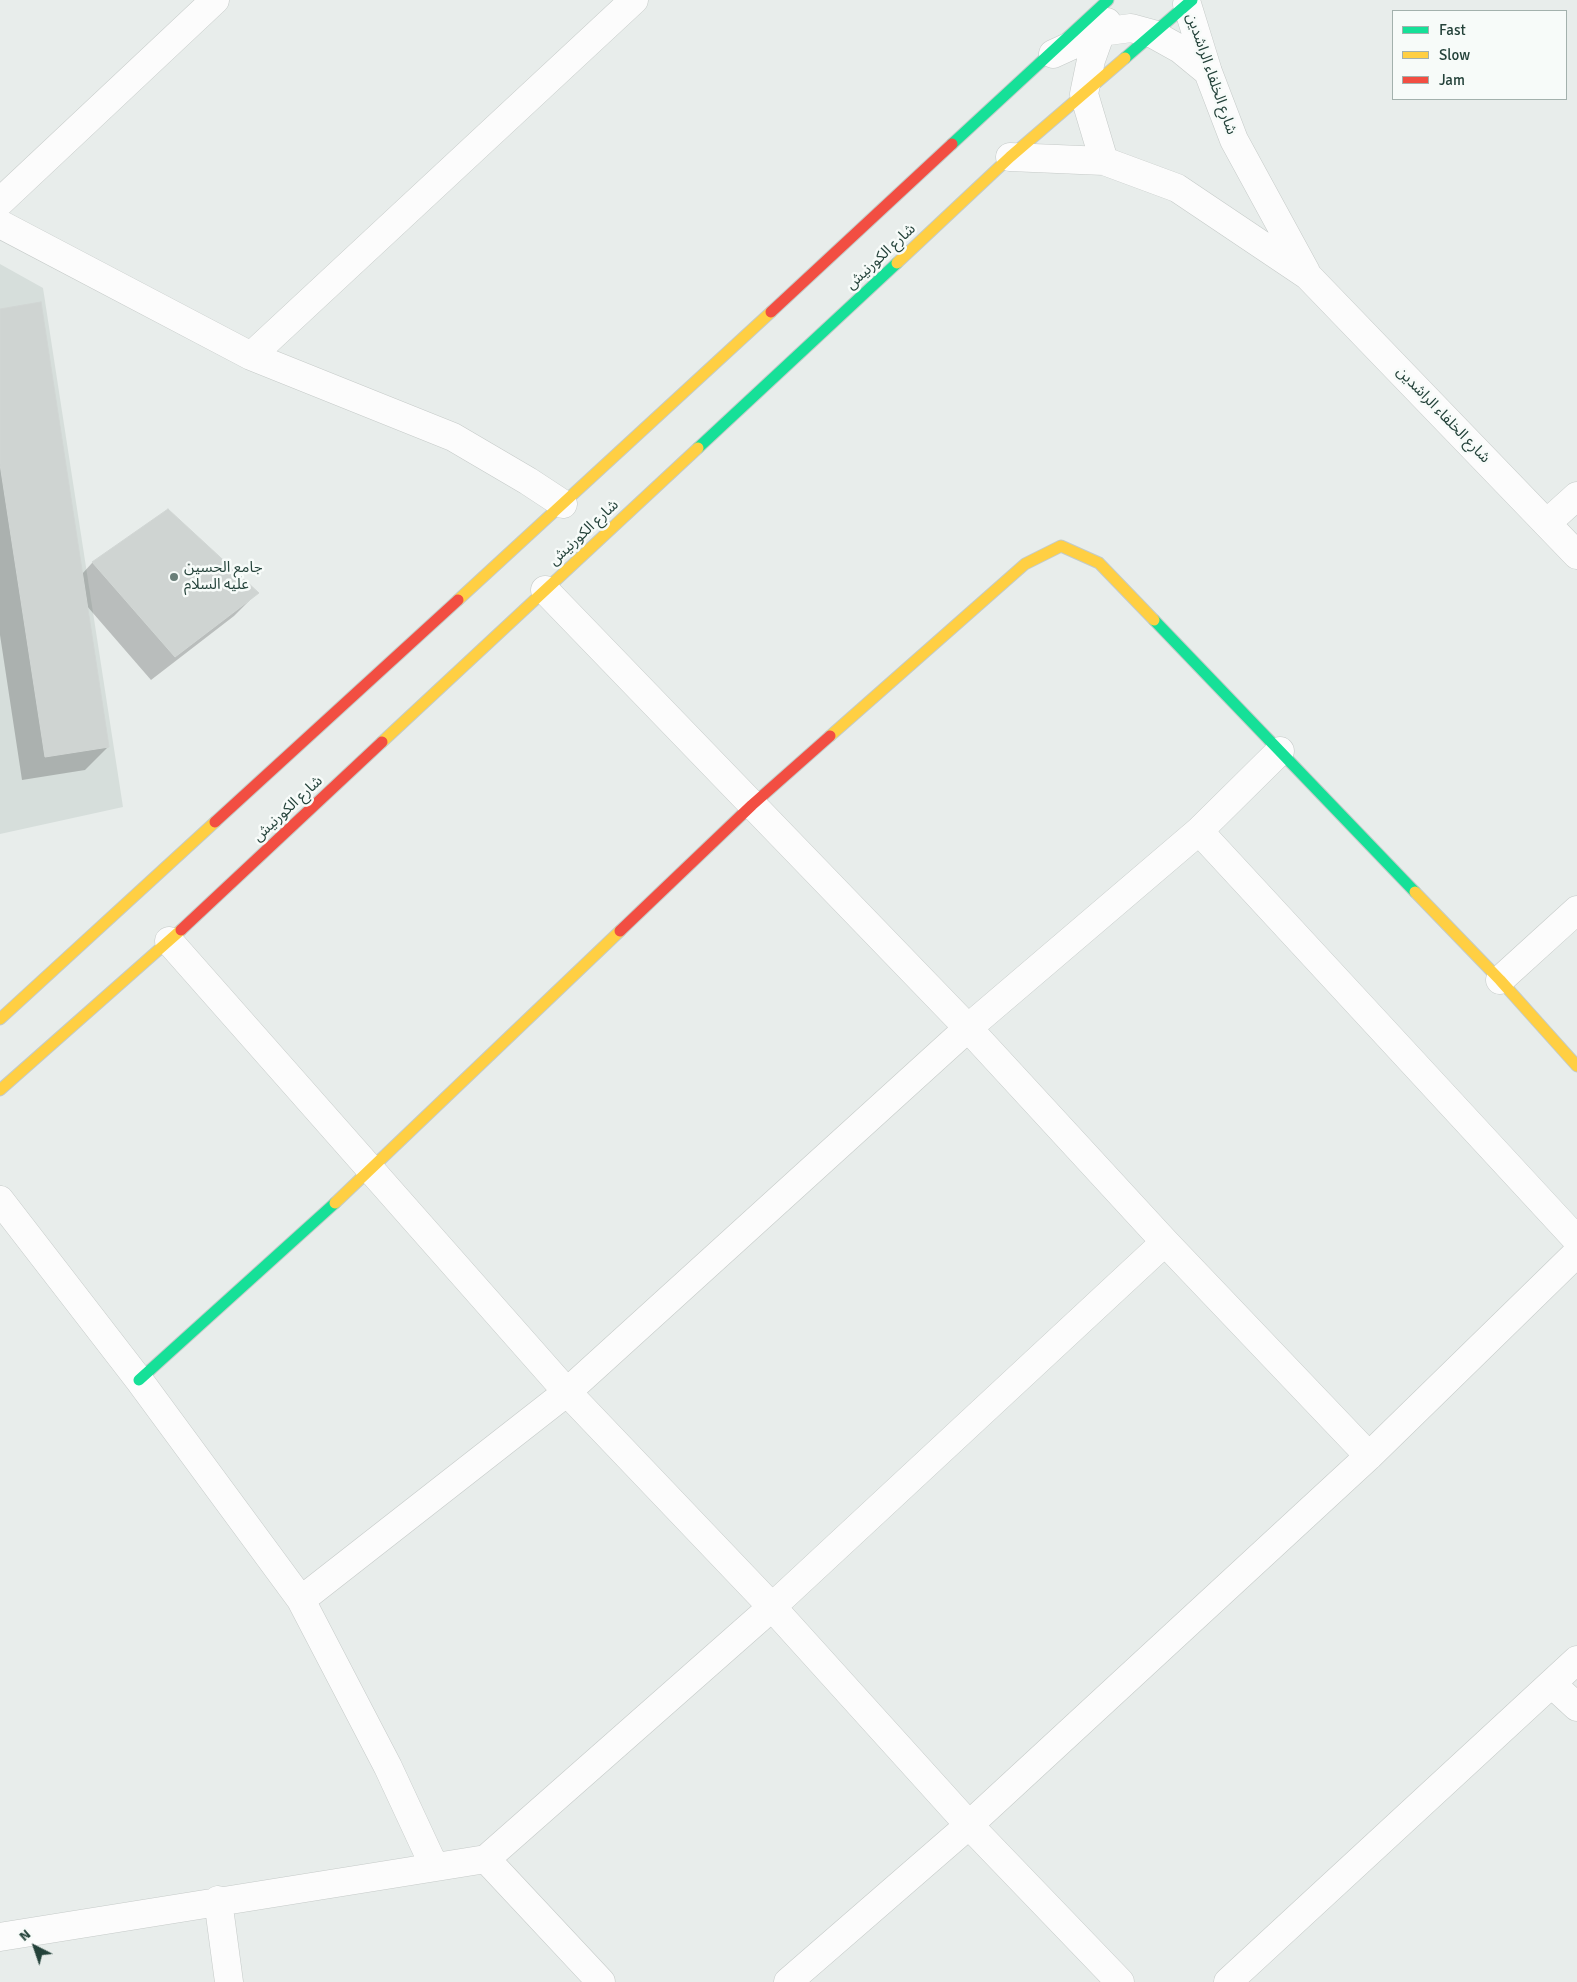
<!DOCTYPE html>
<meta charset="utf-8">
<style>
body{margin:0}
#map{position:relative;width:1577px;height:1982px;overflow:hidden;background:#e8edeb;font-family:Signika,sans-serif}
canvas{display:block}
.legend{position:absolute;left:1392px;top:10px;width:175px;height:90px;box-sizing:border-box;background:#f7fbf9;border:1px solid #a3b1ad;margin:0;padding:6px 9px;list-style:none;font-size:15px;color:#24423a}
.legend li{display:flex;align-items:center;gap:10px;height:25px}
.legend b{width:25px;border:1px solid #a3b1ad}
.north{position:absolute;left:10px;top:1922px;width:50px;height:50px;-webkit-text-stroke:4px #f7fbf9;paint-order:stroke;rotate:319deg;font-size:14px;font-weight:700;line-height:20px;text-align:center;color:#24423a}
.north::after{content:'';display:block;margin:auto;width:18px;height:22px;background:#24423a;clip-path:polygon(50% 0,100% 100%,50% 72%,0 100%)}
</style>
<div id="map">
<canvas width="1577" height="1982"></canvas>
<ul class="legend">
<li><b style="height:6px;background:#16e098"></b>Fast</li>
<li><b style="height:6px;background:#ffcf43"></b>Slow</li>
<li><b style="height:6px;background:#f24e42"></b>Jam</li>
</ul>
<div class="north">N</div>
</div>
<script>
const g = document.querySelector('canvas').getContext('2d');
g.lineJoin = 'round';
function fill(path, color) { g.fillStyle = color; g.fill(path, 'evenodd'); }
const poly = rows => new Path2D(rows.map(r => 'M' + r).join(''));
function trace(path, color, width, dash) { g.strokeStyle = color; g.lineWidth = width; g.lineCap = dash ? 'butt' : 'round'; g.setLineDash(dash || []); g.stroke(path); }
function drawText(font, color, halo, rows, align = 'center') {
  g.font = font + ' Signika,"Noto Sans Arabic",sans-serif'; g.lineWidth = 5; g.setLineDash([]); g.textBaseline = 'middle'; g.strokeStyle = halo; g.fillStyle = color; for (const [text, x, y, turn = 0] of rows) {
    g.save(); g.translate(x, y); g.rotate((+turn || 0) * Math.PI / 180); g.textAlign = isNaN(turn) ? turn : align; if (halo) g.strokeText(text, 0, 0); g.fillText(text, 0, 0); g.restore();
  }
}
const built = poly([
 [0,264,43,288,123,807,0,834]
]);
const shadow = poly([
 [0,310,82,574,92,563,167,511,257,593,234,616,151,680,86,605,108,747,85,770,22,780,0,635]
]);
const building = poly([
 [41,302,109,747,45,757,0,464,0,309,41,302],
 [168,509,259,593,175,657,92,562,168,509]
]);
const street = poly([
 [1187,4,1208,72,1234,140,1306,272],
 [1053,54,1101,32,1131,28,1153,34,1180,49,1208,72],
 [1010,157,1104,161,1177,188,1308,276,1577,555],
 [1104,161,1084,94,1091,60,1101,32,1107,22],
 [0,202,215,0],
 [0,224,251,356,453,437,528,481,563,504],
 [251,356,634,0],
 [1547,523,1577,496],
 [545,590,968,1028,1165,1242,1369,1456],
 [1199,831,1577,1240],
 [169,941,567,1392,772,1607,969,1825,1120,1982],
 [1500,980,1577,910],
 [0,1200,139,1380,301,1600,388,1767,434,1866],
 [301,1600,567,1392,968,1028,1199,831,1280,751],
 [1552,1684,1577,1707],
 [486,1859,601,1982],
 [218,1900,229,1982],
 [0,1937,486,1859,772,1607,1165,1242],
 [788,1982,969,1825,1369,1456,1577,1253],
 [1228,1982,1577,1660]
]);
const fast = poly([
 [1125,58,1192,0],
 [952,144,1108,0],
 [698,448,897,263],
 [1154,620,1415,892],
 [139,1380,335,1203]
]);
const slow = poly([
 [897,263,1010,157,1125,58],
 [458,600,771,312],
 [830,736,1025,564,1061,546,1099,563,1154,620],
 [382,742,698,448],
 [1415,892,1500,980,1577,1066],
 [0,1019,215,822],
 [0,1090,181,930],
 [335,1203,620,931]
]);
const jam = poly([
 [771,312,952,144],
 [215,822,458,600],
 [181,930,382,742],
 [620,931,752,805,830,736]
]);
const markers = [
 [174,577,5,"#697e78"]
];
const streetNames = [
 ["شارع الخلفاء الراشدين",1211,74,71],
 ["شارع الكورنيش",881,257,-43],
 ["شارع الخلفاء الراشدين",1443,415,46],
 ["شارع الكورنيش",584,533,-43],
 ["شارع الكورنيش",288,809,-43]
];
const poiNames = [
 ["جامع الحسين",184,568],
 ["عليه السلام",184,585]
];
fill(built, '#d6dedb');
fill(shadow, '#0003');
fill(building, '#cfd4d2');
trace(building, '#d1d6d4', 1);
trace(street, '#c5cac8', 29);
trace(fast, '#c3cbc8', 13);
trace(slow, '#c3cbc8', 13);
trace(jam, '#c3cbc8', 13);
trace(street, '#fcfcfc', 28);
trace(fast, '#16e098', 11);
trace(slow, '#ffcf43', 11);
trace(jam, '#f24e42', 11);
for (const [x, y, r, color] of markers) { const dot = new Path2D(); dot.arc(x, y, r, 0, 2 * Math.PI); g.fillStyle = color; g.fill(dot); trace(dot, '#f7fbf9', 2); }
drawText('15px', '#24423a', '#f7fbf9', streetNames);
drawText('15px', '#24423a', '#f7fbf9', poiNames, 'left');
</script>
